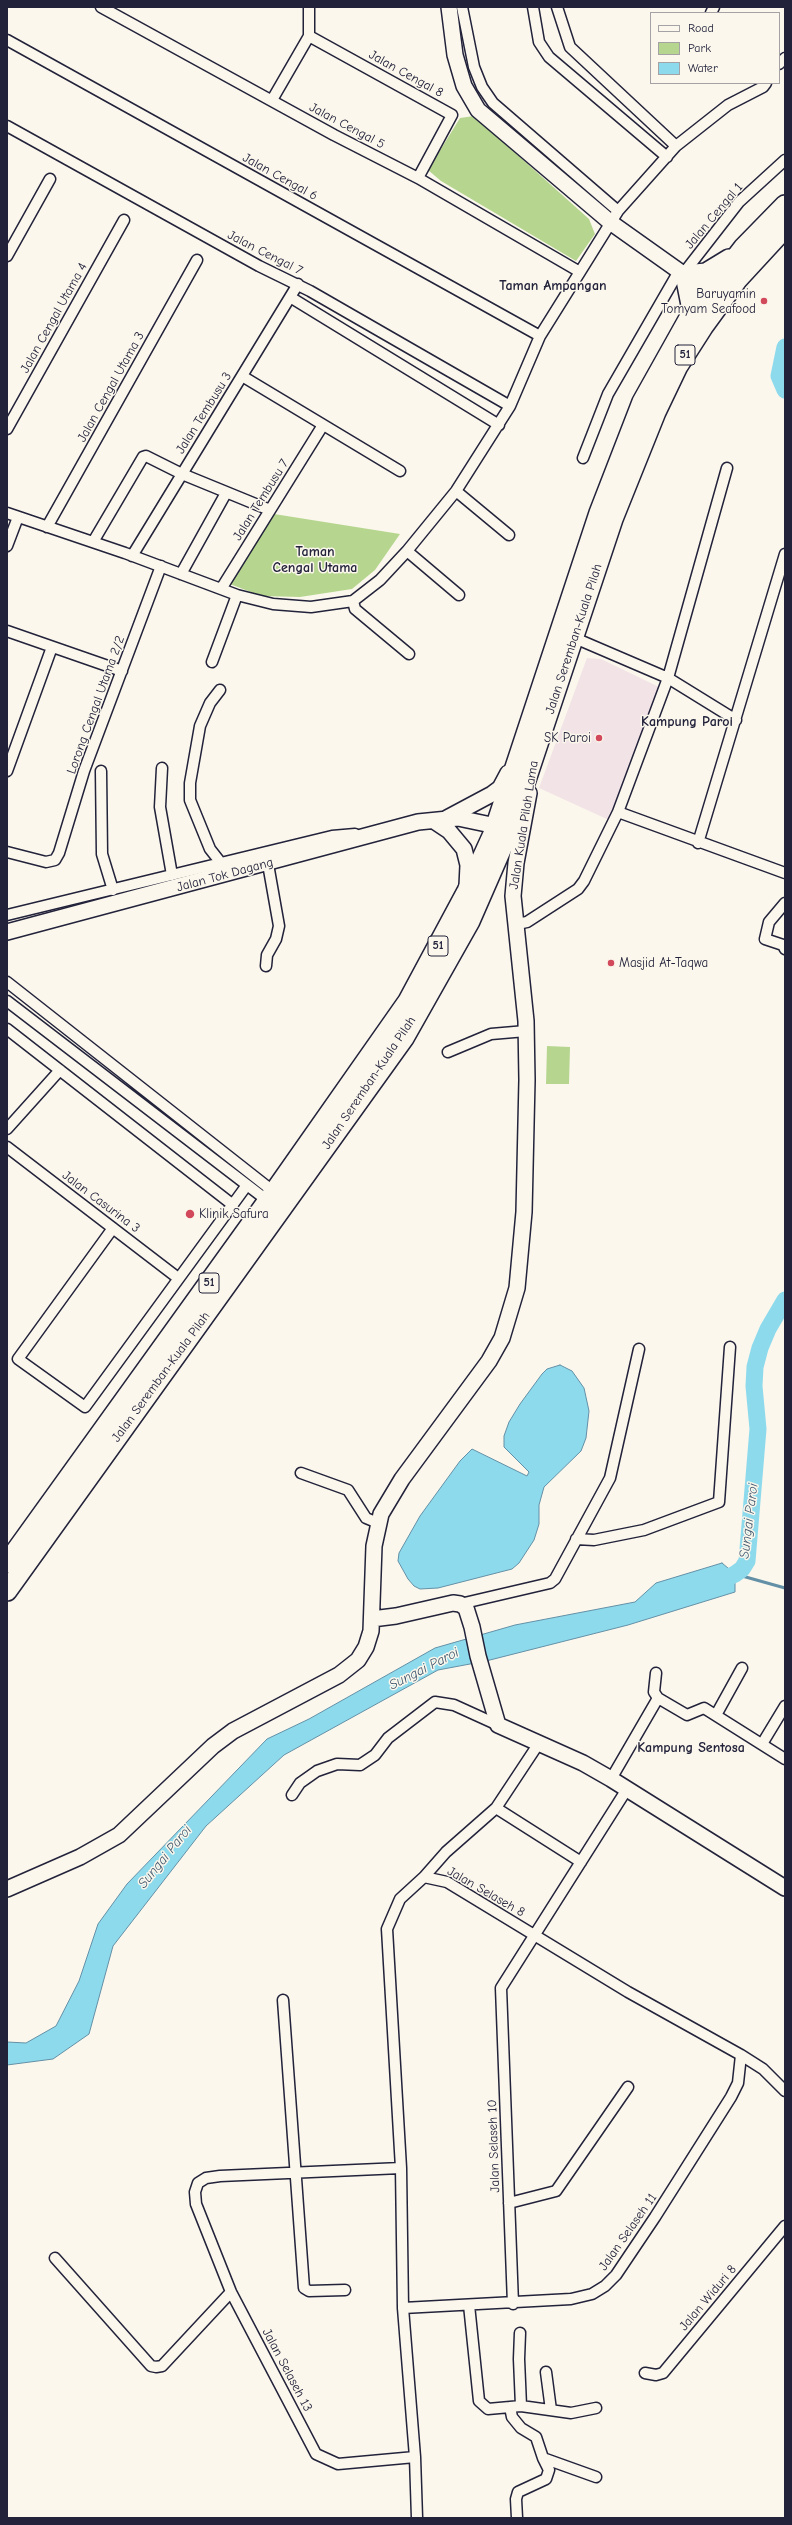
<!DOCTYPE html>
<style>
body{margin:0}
#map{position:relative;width:792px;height:2525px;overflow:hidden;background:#fbf7ec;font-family:"Comic Neue",sans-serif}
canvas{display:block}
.frame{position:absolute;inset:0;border:8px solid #22223b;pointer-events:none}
.legend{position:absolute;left:650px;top:12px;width:130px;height:72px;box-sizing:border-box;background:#fbf7ec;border:1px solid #a4a2a5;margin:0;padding:5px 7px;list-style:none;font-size:12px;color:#22223b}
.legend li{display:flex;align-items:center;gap:8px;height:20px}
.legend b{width:20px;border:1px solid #a4a2a5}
</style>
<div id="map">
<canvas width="792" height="2525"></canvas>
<div class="frame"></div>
<ul class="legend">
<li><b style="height:5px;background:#fbf7ec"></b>Road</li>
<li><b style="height:11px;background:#b6d68f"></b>Park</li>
<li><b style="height:11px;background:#8edaed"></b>Water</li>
</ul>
</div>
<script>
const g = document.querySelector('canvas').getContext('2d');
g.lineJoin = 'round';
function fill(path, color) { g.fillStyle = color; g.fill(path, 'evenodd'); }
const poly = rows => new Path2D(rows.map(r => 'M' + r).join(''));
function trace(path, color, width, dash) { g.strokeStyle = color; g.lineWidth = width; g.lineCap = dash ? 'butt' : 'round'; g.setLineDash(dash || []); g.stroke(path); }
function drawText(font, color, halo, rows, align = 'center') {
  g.font = font + ' "Comic Neue",sans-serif'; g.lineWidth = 3; g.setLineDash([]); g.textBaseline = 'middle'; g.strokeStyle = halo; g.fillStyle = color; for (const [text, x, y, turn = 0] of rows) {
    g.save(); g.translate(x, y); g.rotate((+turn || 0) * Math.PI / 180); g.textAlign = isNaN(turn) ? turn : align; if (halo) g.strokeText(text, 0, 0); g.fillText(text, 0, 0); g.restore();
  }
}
const built = poly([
 [587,658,601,659,661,688,609,820,539,788]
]);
const green = poly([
 [474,116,589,219,595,234,576,261,441,181,428,170,460,118],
 [274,514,400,534,375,570,352,589,300,597,261,596,230,584],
 [547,1046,570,1047,569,1084,546,1084]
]);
const water = poly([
 [560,1365,572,1371,584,1388,589,1411,586,1438,581,1451,544,1487,539,1505,539,1524,534,1540,519,1563,512,1569,438,1588,420,1589,414,1586,408,1579,398,1561,399,1553,420,1516,460,1461,472,1449,527,1476,529,1472,504,1447,504,1436,509,1422,520,1404,542,1374,547,1369,560,1365],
 [722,1563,735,1574,735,1592,628,1625,486,1661,438,1670,284,1755,206,1826,113,1946,89,2034,53,2059,7,2065,7,2042,26,2043,56,2026,79,1981,98,1924,127,1884,267,1739,309,1719,435,1648,515,1625,635,1602,656,1583,722,1563]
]);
const stream = poly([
 [735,1574,785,1588]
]);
const river = poly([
 [785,347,779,376,785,390],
 [714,1584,735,1574,742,1569,747,1561,758,1429,754,1386,755,1367,760,1348,768,1329,785,1300]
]);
const street = poly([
 [101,7,334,135,418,178,580,272],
 [309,7,309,36,452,115,418,178],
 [462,7,474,67,482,87,493,103,618,211],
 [533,7,539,42,549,57,667,157],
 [557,7,570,47,676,146],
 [711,13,714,7],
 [7,40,540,336],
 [779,64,785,58],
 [272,100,309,36],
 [7,126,259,266,310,291,510,406],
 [7,256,50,179],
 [683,274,739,202,785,160],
 [290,297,499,425],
 [242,376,400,471],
 [7,429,124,220],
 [583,458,608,394,679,271],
 [456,491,509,535],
 [7,513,125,553,237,595,273,604,311,607,353,601,380,580,407,551,456,491,510,406,540,336,618,211,676,146,728,105,763,87,766,83],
 [47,527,197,260],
 [93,542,143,457,146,456,182,474,270,510],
 [7,546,18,517],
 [407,551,459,595],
 [132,556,298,284],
 [181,574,226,493],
 [221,589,323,425],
 [353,601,355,609,409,654],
 [7,631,122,671],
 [570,636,668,678,736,720],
 [212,662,237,595],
 [220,690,210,703,200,726,190,783,190,800,210,849,221,863],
 [162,768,160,807,172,875],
 [7,771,52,647],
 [101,771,102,854,113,890],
 [618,812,785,873],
 [698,843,785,554],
 [7,852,46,862,55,860,59,853,84,771,161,566],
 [785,903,769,922,765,939,783,945,785,949],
 [7,915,332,836,355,834],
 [517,924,527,922,578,889,584,881,618,812,668,678,727,468],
 [266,966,267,955,276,939,279,926,268,864],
 [7,982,274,1192],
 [7,1001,268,1201],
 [7,1029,233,1205],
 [448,1052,491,1034,526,1031],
 [7,1129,60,1070],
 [7,1147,178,1278],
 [113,1228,18,1359,85,1407,247,1185],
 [301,1473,348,1490,366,1518,378,1523],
 [576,1539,594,1540,644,1530,719,1502,730,1347],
 [460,1604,550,1583,555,1579,610,1478,639,1349],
 [656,1673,654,1692,658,1698,687,1715,704,1708,785,1759],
 [716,1715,742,1668],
 [762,1744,785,1706],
 [611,1779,658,1698],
 [292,1795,300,1783,317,1771,337,1764,360,1765,375,1755,388,1738,435,1702,454,1705,498,1725],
 [496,1808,581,1862],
 [424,1877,447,1882,628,1992,741,2055,763,2069,785,2091],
 [283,2000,304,2288,309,2291,345,2290],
 [401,2168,220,2176,206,2178,198,2183,195,2192,196,2204,231,2292,316,2454,338,2464,415,2457],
 [509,2203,556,2191,628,2087],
 [55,2258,151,2366,156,2367,162,2366,231,2292],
 [513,2304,501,1988,627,1789],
 [469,2305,479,2401,488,2409,521,2406,571,2413,596,2408],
 [403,2308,571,2299,592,2294,605,2286,616,2275,655,2217,731,2097,738,2083,741,2055],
 [520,2333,519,2359,521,2406],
 [546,2372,551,2410],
 [645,2373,656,2375,663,2373,785,2226],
 [510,2407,512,2417,521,2428,536,2437,543,2458,596,2477],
 [417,2518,415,2457,403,2308,401,2168,387,1929,400,1899,424,1877,446,1852,496,1808,539,1743],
 [517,2518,516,2499,518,2492,546,2479,549,2470,543,2458]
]);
const secondary = poly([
 [449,7,455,55,464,86,478,110,610,222,717,298],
 [447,818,492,794,500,788,508,773],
 [434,821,449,831,464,849,468,865,467,886],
 [7,932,418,822,458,818,496,826,504,832],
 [372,1619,396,1616,453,1603,460,1604,466,1608,472,1627,478,1656,498,1725,583,1763,611,1779,785,1888],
 [7,1889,80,1857,119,1835,213,1746,233,1731,339,1675,358,1660,366,1647,371,1631,374,1546,381,1514,402,1479,489,1361,502,1338,517,1288,524,1212,527,1080,526,1021,513,896,516,863,529,793]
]);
const highway = poly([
 [689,318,691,305,685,275,706,273,729,259],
 [7,1563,274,1192,408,1001,467,891,493,834,599,513,642,402,689,318,743,248,785,205],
 [7,1591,404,1038,470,921,508,834,613,519,656,412,678,366,703,327,738,279,785,228]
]);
const markers = [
 [764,301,4,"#d1495b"],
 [599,738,4,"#d1495b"],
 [611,963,4,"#d1495b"],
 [190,1214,5,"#d1495b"]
];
const shields = [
 [685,355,20],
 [438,946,20],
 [209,1283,20]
];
const shieldNames = [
 ["51",685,355],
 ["51",438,946],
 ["51",209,1283]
];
const streetNames = [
 ["Jalan Cengal 8",406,74,29],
 ["Jalan Cengal 5",347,126,28],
 ["Jalan Cengal 6",280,177,29],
 ["Jalan Cengal 1",714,216,-50],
 ["Jalan Cengal 7",265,253,27],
 ["Jalan Cengal Utama 4",54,318,-61],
 ["Jalan Cengal Utama 3",111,387,-61],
 ["Jalan Tembusu 3",204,413,-58],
 ["Jalan Tembusu 7",261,500,-58],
 ["Jalan Seremban-Kuala Pilah",574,639,-72],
 ["Lorong Cengal Utama 2/2",96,705,-70],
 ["Jalan Kuala Pilah Lama",524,825,-81],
 ["Jalan Tok Dagang",225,875,-15],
 ["Jalan Seremban-Kuala Pilah",369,1083,-56],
 ["Jalan Casurina 3",101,1202,37],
 ["Jalan Seremban-Kuala Pilah",161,1377,-54],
 ["Jalan Selaseh 8",486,1892,30],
 ["Jalan Selaseh 10",494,2146,-92],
 ["Jalan Selaseh 11",628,2232,-55],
 ["Jalan Widuri 8",708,2298,-50],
 ["Jalan Selaseh 13",287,2370,62]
];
const poiNames = [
 ["Baruyamin",756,294],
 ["Tomyam Seafood",756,309],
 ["SK Paroi",591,738],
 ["Masjid At-Taqwa",619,963,"left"],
 ["Klinik Safura",199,1214,"left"]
];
const neighbourhoodNames = [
 ["Taman Ampangan",553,286],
 ["Taman",315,552],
 ["Cengal Utama",315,568],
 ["Kampung Paroi",687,722],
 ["Kampung Sentosa",691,1748]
];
const waterNames = [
 ["Sungai Paroi",749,1521,-83],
 ["Sungai Paroi",424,1669,-27],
 ["Sungai Paroi",165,1857,-51]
];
fill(built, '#f2e3e6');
fill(green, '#b6d68f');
fill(water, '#8edaed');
trace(water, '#6390a6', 1);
trace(stream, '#6390a6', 3);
trace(river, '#8edaed', 17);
trace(street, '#22223b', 13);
trace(secondary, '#22223b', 18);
trace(highway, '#22223b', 22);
trace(street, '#fbf7ec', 10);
trace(secondary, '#fbf7ec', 15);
trace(highway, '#fbf7ec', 19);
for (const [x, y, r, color] of markers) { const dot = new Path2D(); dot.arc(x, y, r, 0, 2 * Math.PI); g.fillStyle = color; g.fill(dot); trace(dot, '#fbf7ec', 1.5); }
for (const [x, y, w] of shields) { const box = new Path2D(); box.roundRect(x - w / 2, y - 10, w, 20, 3); g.fillStyle = '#fbf7ec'; g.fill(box); trace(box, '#22223b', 1); }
drawText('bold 12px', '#22223b', null, shieldNames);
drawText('13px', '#22223b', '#fbf7ec', streetNames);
drawText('13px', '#22223b', '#fbf7ec', poiNames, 'right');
drawText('bold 14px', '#22223b', '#fbf7ec', neighbourhoodNames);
drawText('italic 14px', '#425970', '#fbf7ec', waterNames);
</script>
